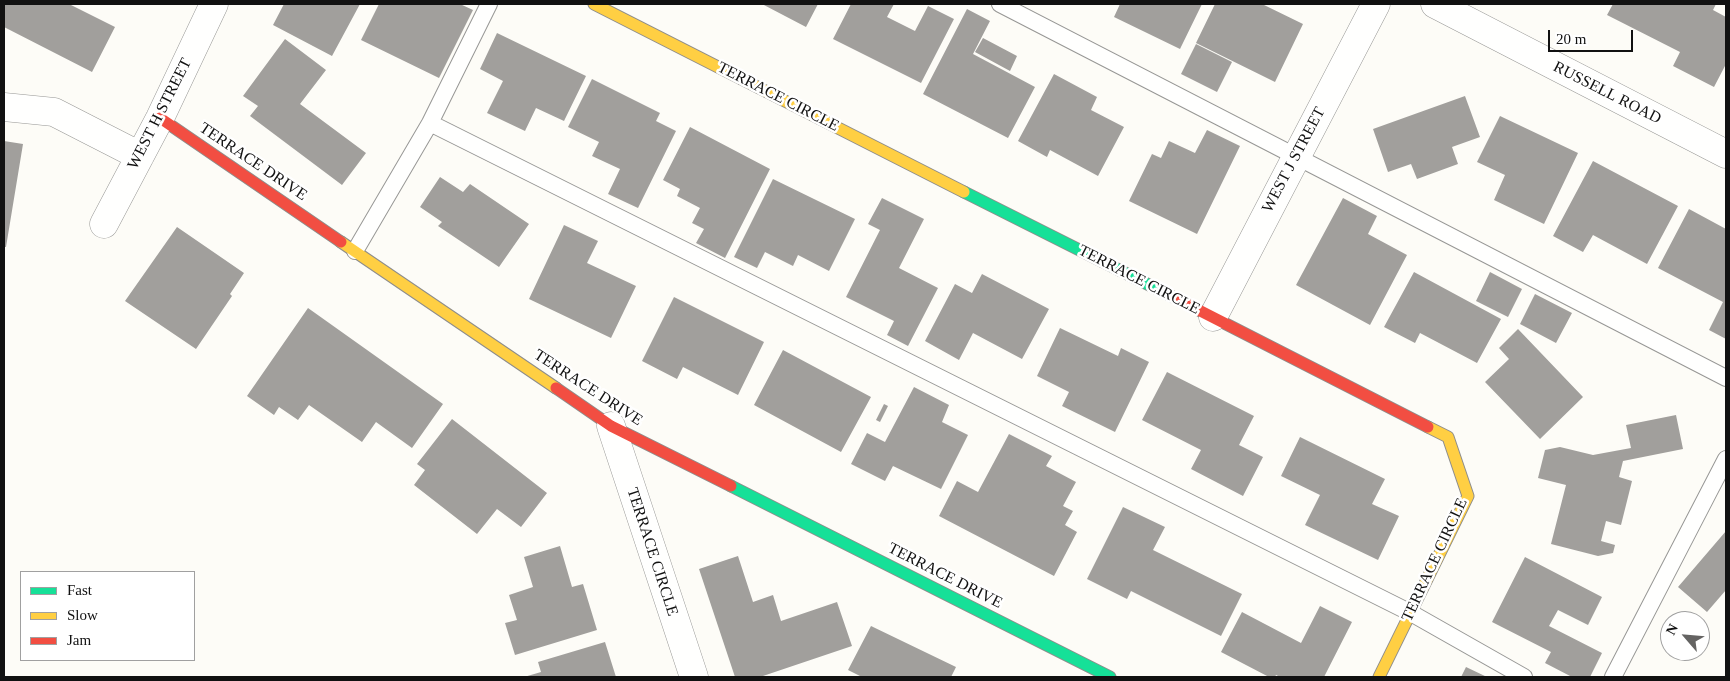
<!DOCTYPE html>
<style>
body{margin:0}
#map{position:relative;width:1730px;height:681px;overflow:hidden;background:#fdfcf7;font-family:Georgia,serif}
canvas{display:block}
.frame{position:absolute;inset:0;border:5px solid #111;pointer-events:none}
.legend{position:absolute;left:20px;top:571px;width:175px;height:90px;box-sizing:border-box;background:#fff;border:1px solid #a0a0a0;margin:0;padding:6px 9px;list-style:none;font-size:15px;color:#111}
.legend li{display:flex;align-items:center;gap:10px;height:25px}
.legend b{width:25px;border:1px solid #a0a0a0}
.north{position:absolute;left:1660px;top:611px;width:50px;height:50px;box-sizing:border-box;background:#fff;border:1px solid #a0a0a0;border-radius:50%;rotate:297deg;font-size:14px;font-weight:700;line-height:20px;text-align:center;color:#111}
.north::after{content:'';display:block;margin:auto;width:18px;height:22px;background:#646362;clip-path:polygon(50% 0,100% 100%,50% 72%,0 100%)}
.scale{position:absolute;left:1548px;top:30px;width:85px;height:22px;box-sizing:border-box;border:2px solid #111;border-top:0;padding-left:6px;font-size:15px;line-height:18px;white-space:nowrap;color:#111;-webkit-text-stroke:4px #fff;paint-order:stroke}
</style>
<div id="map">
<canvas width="1730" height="681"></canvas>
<div class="frame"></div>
<ul class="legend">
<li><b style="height:6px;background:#16e098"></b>Fast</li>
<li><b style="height:6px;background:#ffcf43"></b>Slow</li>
<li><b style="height:6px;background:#f24e42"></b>Jam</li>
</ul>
<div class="north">N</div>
<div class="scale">20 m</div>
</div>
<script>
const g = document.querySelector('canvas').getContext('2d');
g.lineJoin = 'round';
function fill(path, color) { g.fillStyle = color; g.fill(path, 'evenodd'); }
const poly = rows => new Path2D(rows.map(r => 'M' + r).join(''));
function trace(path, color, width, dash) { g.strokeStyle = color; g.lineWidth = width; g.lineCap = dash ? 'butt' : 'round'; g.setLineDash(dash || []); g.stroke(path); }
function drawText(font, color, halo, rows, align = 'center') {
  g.font = font + ' Georgia,serif'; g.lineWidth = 5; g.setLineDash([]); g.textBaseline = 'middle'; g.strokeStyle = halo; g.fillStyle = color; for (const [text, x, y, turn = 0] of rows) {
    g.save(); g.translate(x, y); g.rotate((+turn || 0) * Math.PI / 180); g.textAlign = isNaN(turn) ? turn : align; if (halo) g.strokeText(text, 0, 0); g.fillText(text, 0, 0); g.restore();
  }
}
const building = poly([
 [4,4,69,4,115,27,92,72,4,27],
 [284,4,360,4,332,56,273,25],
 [379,4,460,4,473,10,439,78,361,40],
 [762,4,818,4,806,27],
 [851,4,894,4,887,17,915,31,928,6,954,19,921,83,833,39],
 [1120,4,1202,4,1180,49,1114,17],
 [1215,4,1262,4,1303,24,1275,82,1196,43],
 [1613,4,1716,4,1713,10,1726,17,1726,64,1714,87,1673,66,1680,52,1607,15],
 [967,9,990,21,973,54,1035,87,1008,138,923,94],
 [497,33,586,76,564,121,536,108,525,131,487,113,503,81,480,69],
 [983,38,1017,56,1010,71,975,52],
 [285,39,326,70,300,104,366,153,342,185,250,116,258,106,243,96],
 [1196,44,1232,62,1217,92,1181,74],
 [1054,74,1097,97,1091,110,1124,127,1098,176,1050,150,1047,157,1018,141],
 [592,79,660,113,656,121,676,131,638,208,608,194,620,169,592,156,599,142,568,127],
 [1465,96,1480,137,1452,147,1458,164,1417,179,1411,164,1388,172,1373,129],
 [1500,116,1578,153,1544,224,1494,200,1505,175,1477,162],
 [690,127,770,169,725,258,696,243,704,229,692,223,700,208,677,196,680,189,663,180],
 [1207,130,1240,146,1197,234,1129,201,1152,154,1161,158,1169,141,1195,153],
 [4,141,23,144,6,247,4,247],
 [1593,161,1678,206,1647,264,1593,235,1583,252,1553,236],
 [440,177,463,192,470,184,529,224,499,267,438,226,442,222,420,207],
 [773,179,855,219,829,271,798,255,793,266,765,252,757,268,734,257],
 [882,198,924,219,899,268,938,288,908,346,887,335,894,321,846,297,880,230,868,224],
 [1343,198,1377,216,1368,234,1407,255,1370,325,1296,285],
 [1689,209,1726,229,1726,339,1709,330,1723,302,1658,268],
 [564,225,598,241,587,263,636,286,611,338,529,299],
 [177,227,244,273,230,294,232,296,196,349,125,301],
 [1414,272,1501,319,1477,363,1420,333,1415,343,1384,327],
 [1490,272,1522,289,1508,317,1476,301],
 [982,274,1049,309,1022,359,973,333,959,360,925,341,955,284,972,293],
 [1535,294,1572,313,1556,343,1520,324],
 [674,297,764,342,738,395,683,367,677,379,642,361],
 [308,308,443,404,412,448,376,422,362,442,309,405,298,420,279,407,274,415,247,396],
 [1060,328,1118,356,1121,348,1149,362,1115,432,1062,406,1069,392,1037,376],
 [1518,329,1583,397,1540,439,1485,382,1509,359,1499,348],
 [783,350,871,397,841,452,754,405],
 [1167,372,1254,416,1239,445,1263,457,1243,496,1191,469,1201,450,1142,420],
 [914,387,949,405,942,422,968,435,941,489,893,466,885,481,851,464,867,433,885,442],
 [884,404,888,406,880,422,876,420],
 [1676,415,1683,449,1623,461,1619,477,1632,481,1621,525,1606,521,1601,541,1615,545,1613,553,1598,556,1551,544,1566,485,1538,478,1545,450,1560,447,1593,455,1631,448,1626,425],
 [452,419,547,493,521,527,497,509,477,534,414,485,425,470,417,464],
 [1009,434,1052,456,1046,466,1076,482,1063,506,1073,511,1065,525,1077,532,1054,576,939,516,957,481,978,492],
 [1300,437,1385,479,1372,504,1399,516,1378,560,1305,525,1320,495,1281,476],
 [1123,507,1165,527,1153,550,1242,594,1221,636,1131,591,1127,599,1087,579],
 [1726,531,1726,590,1707,612,1678,587],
 [560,546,572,587,583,584,597,630,515,655,505,623,517,620,509,595,533,587,524,557],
 [738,556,753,602,773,595,781,621,837,602,852,646,760,677,735,677,699,569],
 [1525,557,1602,597,1588,625,1558,610,1549,626,1602,653,1590,677,1572,677,1545,663,1551,652,1492,622],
 [1320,606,1352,622,1324,677,1280,677,1276,675,1275,677,1269,677,1221,652,1242,612,1301,643],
 [871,626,956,667,951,677,862,677,848,670],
 [605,642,616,677,524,677,541,672,538,662],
 [1466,667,1487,677,1461,677]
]);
const lane = poly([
 [1000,4,1726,378],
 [430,123,1411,613,1524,677],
 [355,251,430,123,489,4],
 [1613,677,1726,459]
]);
const street = poly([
 [1435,4,1726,154],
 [4,107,54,112,140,156],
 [104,224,160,118,214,4],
 [1213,317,1376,4],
 [611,426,694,677]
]);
const fast = poly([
 [964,192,1177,299],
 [731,486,1110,677]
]);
const slow = poly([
 [594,4,964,192],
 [341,242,556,388],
 [1379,677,1468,496,1448,437,1428,427]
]);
const jam = poly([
 [160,118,341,242],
 [1177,299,1428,427],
 [556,388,611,426,731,486]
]);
const streetNames = [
 ["RUSSELL ROAD",1607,93,27],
 ["TERRACE CIRCLE",778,97,27],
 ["WEST H STREET",160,114,-63],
 ["WEST J STREET",1294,160,-62],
 ["TERRACE DRIVE",253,162,34],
 ["TERRACE CIRCLE",1139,280,27],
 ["TERRACE DRIVE",588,388,33],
 ["TERRACE CIRCLE",652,552,72],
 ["TERRACE CIRCLE",1435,560,-65],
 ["TERRACE DRIVE",945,576,27]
];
fill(building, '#a19f9c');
trace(lane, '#979795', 18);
trace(street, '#979795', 29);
trace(fast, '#8e8d8b', 13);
trace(slow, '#8e8d8b', 13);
trace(jam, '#8e8d8b', 13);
trace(lane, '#fffffe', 16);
trace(street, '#fffffe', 28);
trace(fast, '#16e098', 11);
trace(slow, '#ffcf43', 11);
trace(jam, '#f24e42', 11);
drawText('16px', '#111', '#fff', streetNames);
</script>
